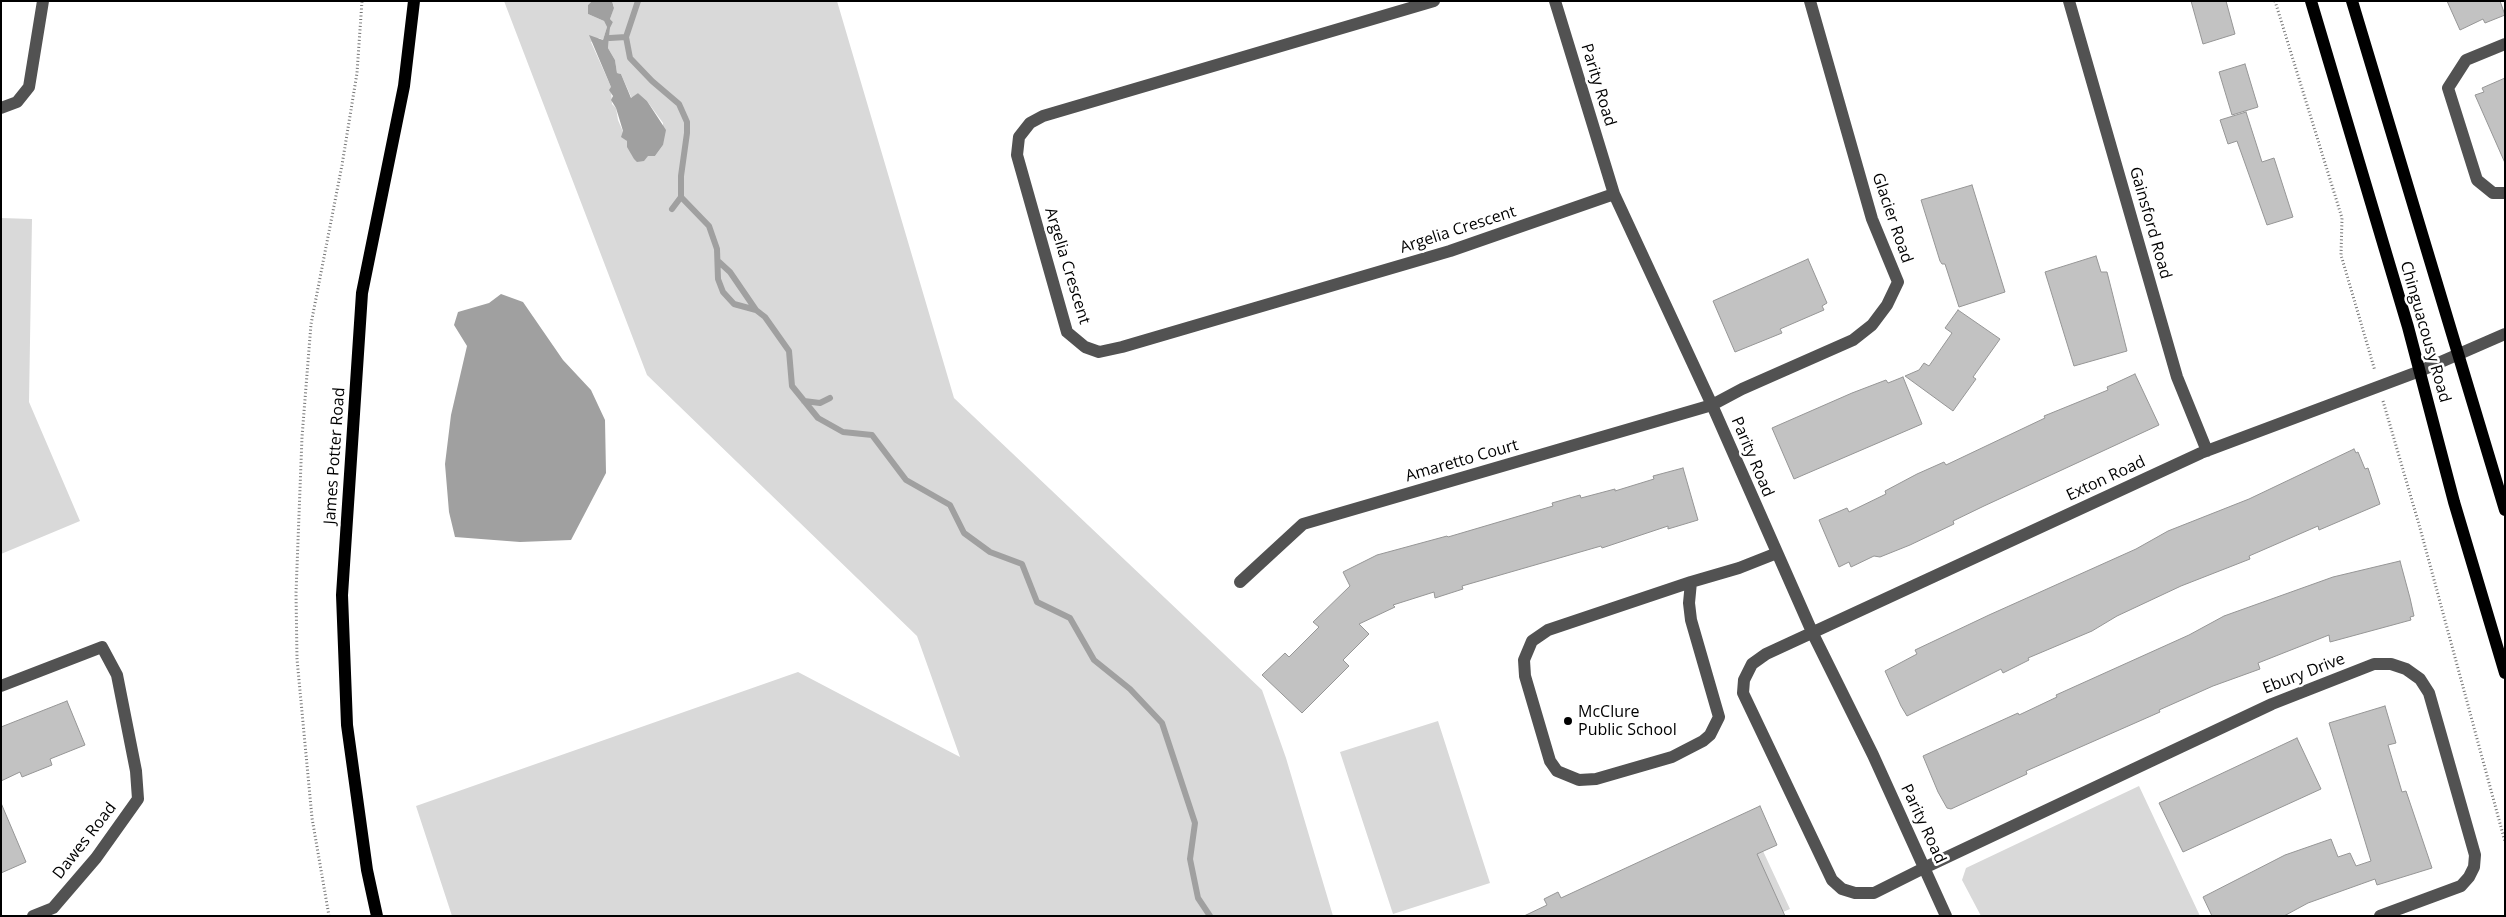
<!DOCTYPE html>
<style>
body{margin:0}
#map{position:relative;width:2506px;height:917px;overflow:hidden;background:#fff;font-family:"Open Sans",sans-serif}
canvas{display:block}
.frame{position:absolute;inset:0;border:2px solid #000;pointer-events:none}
</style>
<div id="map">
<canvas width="2506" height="917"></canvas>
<div class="frame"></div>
</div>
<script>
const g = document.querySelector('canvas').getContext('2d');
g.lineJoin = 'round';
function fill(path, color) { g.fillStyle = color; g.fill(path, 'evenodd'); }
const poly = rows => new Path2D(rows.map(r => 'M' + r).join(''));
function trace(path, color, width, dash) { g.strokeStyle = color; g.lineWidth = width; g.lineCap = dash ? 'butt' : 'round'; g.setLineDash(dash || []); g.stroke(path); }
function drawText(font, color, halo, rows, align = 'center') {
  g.font = font + ' "Open Sans",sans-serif'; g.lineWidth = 5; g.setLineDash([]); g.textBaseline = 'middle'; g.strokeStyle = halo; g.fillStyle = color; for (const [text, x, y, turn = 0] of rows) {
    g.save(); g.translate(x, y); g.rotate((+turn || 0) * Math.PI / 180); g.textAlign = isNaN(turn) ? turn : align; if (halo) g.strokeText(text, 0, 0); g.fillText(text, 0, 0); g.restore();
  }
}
const green = poly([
 [504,1,592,1,588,5,588,14,604,21,607,27,603,40,599,38,591,42,611,87,612,104,616,108,618,120,627,141,648,156,655,156,663,145,663,123,647,101,638,93,632,99,621,74,617,73,615,60,608,48,610,28,613,22,610,19,614,7,612,1,837,1,954,398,1262,690,1286,758,1333,916,452,916,416,806,798,672,960,757,917,636,647,375],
 [1,218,32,219,29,402,80,521,1,554],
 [1438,721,1490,883,1393,914,1340,752],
 [2139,786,2200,916,1981,916,1962,880,1966,868],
 [1763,851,1790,909,1783,912,1756,854]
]);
const water = poly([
 [592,1,612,1,614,8,610,19,613,22,610,28,608,48,615,60,617,73,621,74,631,98,638,93,647,101,666,130,663,145,655,156,648,156,644,161,637,162,634,159,627,147,627,141,621,137,623,131,616,108,611,100,613,96,609,90,611,87,589,35,603,40,607,27,604,21,588,14,588,5],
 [501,294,523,302,563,360,591,390,605,420,606,473,571,540,520,542,455,537,449,512,445,464,451,415,467,346,454,325,458,312,489,303]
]);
const stream = poly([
 [638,1,626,37,630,58,652,81,679,104,687,122,687,133,681,176,681,197,709,226,717,249,718,279,723,292,734,304,756,310,765,317,789,351,792,386,818,418,843,432,872,435,906,480,950,505,964,533,990,552,1022,564,1037,602,1070,618,1094,660,1130,689,1162,723,1195,823,1190,859,1198,898,1210,916],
 [610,38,626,37],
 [672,209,681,197],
 [718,261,730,272,756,310],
 [804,401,820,403,830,398]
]);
const building = poly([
 [2191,1,2226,1,2235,34,2203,44,2191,1],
 [2447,1,2500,1,2505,15,2485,23,2483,19,2460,30,2447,1],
 [2245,64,2258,107,2232,115,2219,72,2245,64],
 [2505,78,2505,163,2475,95,2484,92,2482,88,2505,78],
 [2246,112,2262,162,2274,158,2293,217,2267,225,2237,141,2228,144,2220,120,2246,112],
 [1972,185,2005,292,1959,307,1945,264,1942,264,1940,261,1921,200,1972,185],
 [2096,256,2101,272,2107,272,2127,351,2074,366,2045,272,2096,256],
 [1808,259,1827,303,1822,306,1824,310,1780,329,1782,333,1735,352,1713,301,1808,259],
 [1958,310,2000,339,1973,377,1976,379,1953,411,1905,376,1919,370,1924,363,1929,366,1952,333,1945,328,1958,310],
 [2135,374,2159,425,1984,506,1953,521,1954,524,1910,545,1880,557,1874,556,1851,567,1849,562,1839,567,1819,520,1847,508,1849,512,1886,494,1885,491,1917,474,1944,462,1946,465,2045,418,2044,416,2108,390,2107,387,2135,374],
 [1903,377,1922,424,1794,479,1772,428,1852,393,1886,380,1888,383,1903,377],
 [2354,449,2356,453,2358,452,2365,469,2368,468,2380,504,2319,530,2318,526,2249,556,2250,559,2181,586,2117,616,2092,631,2028,658,2029,660,2003,673,2001,669,1907,716,1901,706,1885,671,1917,654,1915,650,1989,615,2136,549,2168,531,2249,499,2354,449],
 [1683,468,1698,520,1668,529,1668,526,1602,548,1601,546,1462,586,1463,589,1435,598,1434,592,1393,605,1395,607,1359,624,1369,634,1343,660,1349,666,1302,713,1262,675,1285,653,1289,657,1319,627,1313,622,1350,586,1343,572,1377,555,1447,536,1448,537,1553,506,1552,503,1580,495,1581,498,1615,489,1615,491,1654,479,1653,476,1683,468],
 [2400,561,2410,598,2414,616,2410,617,2411,620,2330,642,2329,635,2258,663,2260,669,2213,686,2159,710,2160,712,2026,771,2027,774,1951,809,1947,808,1938,792,1923,756,2018,713,2019,715,2057,697,2056,695,2189,635,2224,616,2333,577,2400,561],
 [67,701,85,745,50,759,52,765,22,777,20,772,1,781,1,727,67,701],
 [2385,706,2396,743,2388,745,2402,792,2406,791,2432,868,2377,885,2375,879,2308,903,2284,916,2212,916,2203,897,2285,855,2331,839,2338,857,2350,853,2356,866,2371,861,2329,723,2385,706],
 [2297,738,2321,789,2183,852,2159,803,2297,738],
 [1,803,26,862,1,873,1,803],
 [1760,806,1777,845,1757,854,1785,916,1524,916,1547,905,1544,899,1558,892,1561,898,1760,806]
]);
const path = poly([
 [2275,1,2342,218,2341,255,2375,371],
 [2383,401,2420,528,2505,842],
 [329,916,312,818,297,659,296,593,302,437,311,324,342,165,357,73,362,1]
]);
const minor = poly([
 [1434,1,1043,116,1030,123,1019,137,1017,155,1067,332,1085,347,1099,352,1122,347,1450,251,1614,194],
 [1555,1,1614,194,1712,405,1813,634,1873,755,1946,916],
 [2069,1,2177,377,2207,451],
 [2505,44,2466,60,2448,88,2477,180,2493,193,2505,193],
 [1,108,17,102,29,87,43,1],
 [1240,582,1303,524,1712,405,1742,389,1853,340,1872,325,1887,305,1898,282,1872,219,1810,1],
 [1691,582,1689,603,1691,620,1719,717,1710,735,1703,741,1672,757,1596,779,1579,780,1557,771,1550,761,1525,676,1524,660,1532,641,1548,630,1691,582,1739,568,1777,553],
 [1,686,102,647,117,675,136,771,138,799,96,858,53,908,33,916],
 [2380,916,2461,886,2469,877,2474,867,2475,855,2429,693,2420,679,2406,669,2391,664,2374,664,2272,704,1926,867,1874,893,1855,893,1842,889,1832,880,1743,693,1744,680,1752,664,1766,654,2201,453,2420,371,2505,334]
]);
const major = poly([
 [2311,1,2408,327,2454,502,2505,673],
 [2352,1,2505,510],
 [377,916,367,870,347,725,342,595,362,293,404,86,414,1]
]);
const markers = [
 [1568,721,5,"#000"]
];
const streetNames = [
 ["Parity Road",1598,85,73],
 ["Glacier Road",1892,218,71],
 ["Gainsford Road",2150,223,74],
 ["Argelia Crescent",1458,230,-18],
 ["Argelia Crescent",1067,266,73],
 ["Chinguacousy Road",2425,332,74],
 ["James Potter Road",335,456,-86],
 ["Parity Road",1752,457,67],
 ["Amaretto Court",1462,461,-16],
 ["Exton Road",2106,479,-25],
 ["Ebury Drive",2304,674,-21],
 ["Parity Road",1923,824,65],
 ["Dawes Road",85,841,-52]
];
const poiNames = [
 ["McClure",1578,712],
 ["Public School",1578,730]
];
fill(green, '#d9d9d9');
fill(water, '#a0a0a0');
trace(stream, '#a0a0a0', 6);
fill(building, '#c2c2c2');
trace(building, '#969696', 1);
trace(path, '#747474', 3, [1, 2.5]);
trace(minor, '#525252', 12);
trace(major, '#000', 12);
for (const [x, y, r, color] of markers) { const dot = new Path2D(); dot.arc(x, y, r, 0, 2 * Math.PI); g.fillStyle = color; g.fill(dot); trace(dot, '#fff', 2); }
drawText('16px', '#000', '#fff', streetNames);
drawText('16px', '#000', '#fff', poiNames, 'left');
</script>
